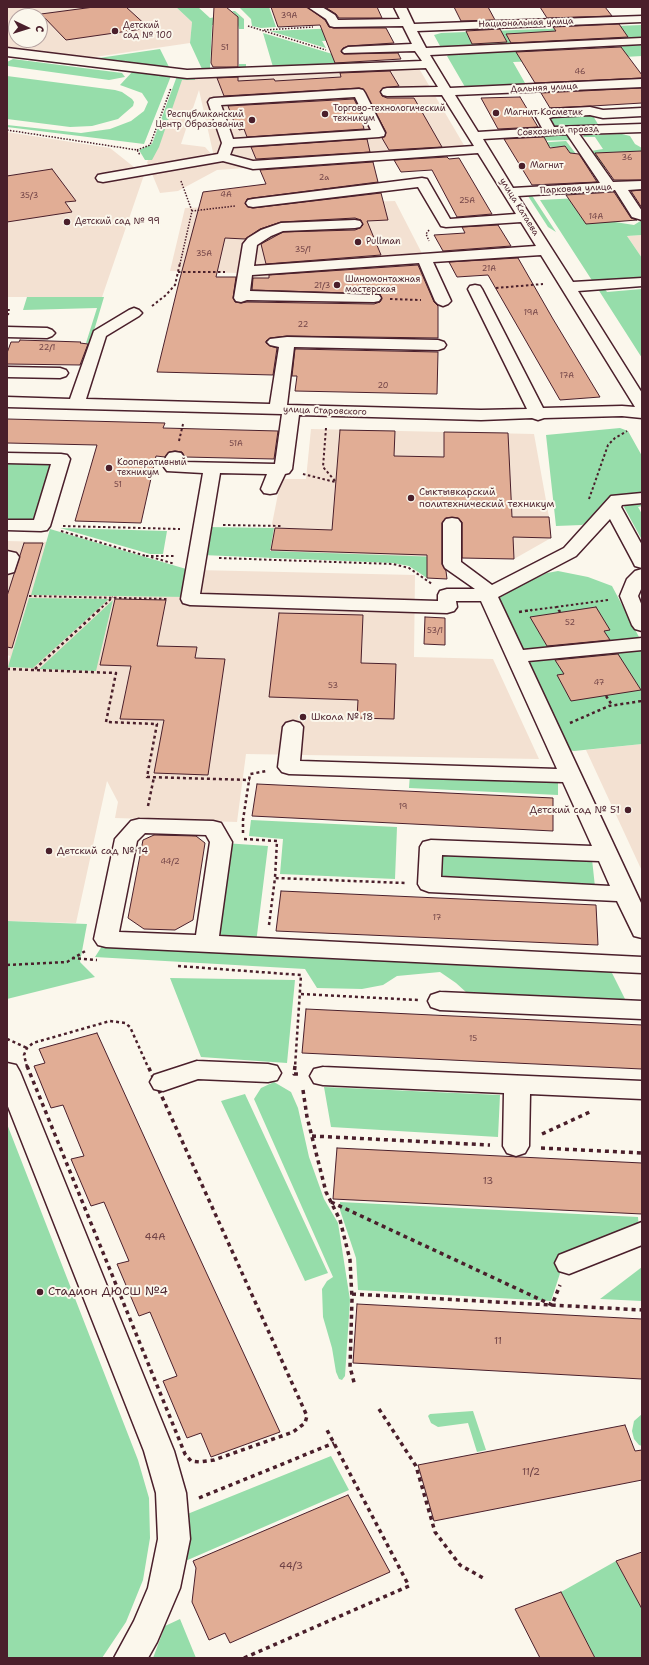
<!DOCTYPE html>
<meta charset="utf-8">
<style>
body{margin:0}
#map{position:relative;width:649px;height:1665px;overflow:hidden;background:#fbf7ec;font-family:"Shantell Sans",sans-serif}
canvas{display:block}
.frame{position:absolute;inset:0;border:8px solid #4a1f2b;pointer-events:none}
.north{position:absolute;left:8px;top:8px;width:40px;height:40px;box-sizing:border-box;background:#fbf7ec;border:1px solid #b4a19f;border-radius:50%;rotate:94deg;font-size:11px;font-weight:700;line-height:16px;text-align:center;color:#4a1f2b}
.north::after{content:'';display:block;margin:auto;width:14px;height:18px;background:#4a1f2b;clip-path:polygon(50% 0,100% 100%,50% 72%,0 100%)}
</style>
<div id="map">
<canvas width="649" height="1665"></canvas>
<div class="frame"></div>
<div class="north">С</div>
</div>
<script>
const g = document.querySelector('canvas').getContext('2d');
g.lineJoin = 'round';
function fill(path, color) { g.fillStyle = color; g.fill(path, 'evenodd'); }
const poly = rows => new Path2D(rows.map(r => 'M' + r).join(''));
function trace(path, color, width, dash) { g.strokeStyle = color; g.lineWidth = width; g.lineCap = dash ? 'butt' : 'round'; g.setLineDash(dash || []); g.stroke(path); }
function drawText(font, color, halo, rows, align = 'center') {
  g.font = font + ' "Shantell Sans",sans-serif'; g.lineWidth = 4; g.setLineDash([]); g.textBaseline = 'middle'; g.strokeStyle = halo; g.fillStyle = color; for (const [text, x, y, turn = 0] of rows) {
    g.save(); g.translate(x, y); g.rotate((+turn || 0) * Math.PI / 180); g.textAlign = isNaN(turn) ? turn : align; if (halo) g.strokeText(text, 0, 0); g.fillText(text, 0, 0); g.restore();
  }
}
const built = poly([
 [7,7,176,7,192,22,190,43,88,58,7,48],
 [16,16,40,16,40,40,16,40],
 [417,65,468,152,217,170,178,191,160,193,147,162,155,149,179,79,197,79,196,77],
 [199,90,214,157,205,147,181,144],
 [7,132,110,148,144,175,102,297,7,297],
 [395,201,448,304,233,298,237,273,170,271,185,208],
 [642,235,642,258,627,236],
 [311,429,534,434,549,517,551,538,514,559,268,553,272,524,281,479,306,479],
 [7,541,48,542,42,564,196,570,415,575,414,657,493,659,539,759,246,754,237,822,115,818,118,802,107,781,76,923,7,921,7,665,10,656,7,655],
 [642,744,642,871,586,750]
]);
const green = poly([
 [176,7,198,7,210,18,235,14,232,11,235,11,244,19,244,29,239,29,238,25,212,25,210,68,239,68,239,64,246,64,246,70,207,71,202,69,190,43,192,22],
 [239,7,269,7,276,27,261,28,252,26,251,19],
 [642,25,642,38,445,47,440,46,434,35,441,33],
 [385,26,391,38,322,41,326,48,270,31],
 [263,33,362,63,273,67],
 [642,45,642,56,570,60,567,50],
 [160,49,170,69,92,59],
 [532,49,538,58,537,61,513,62,525,83,522,85,468,88,465,87,447,56,450,53],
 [13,59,122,73,125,77,109,80,8,66,7,62],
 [133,71,171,76,144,144,7,127,7,125,81,133,110,129,131,121,144,111,148,102,142,93,120,85],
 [7,76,115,90,122,92,132,99,134,102,133,106,118,119,92,126,70,127,7,119],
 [177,76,195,76,195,80,182,80,159,147,152,160,145,160,139,150,152,144],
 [592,114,599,126,642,123,642,126,555,128,549,118,554,116],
 [566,133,571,140,530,141,526,135],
 [622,134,630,136,635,144,642,148,642,151,609,153,642,163,642,182,615,183,613,181,624,180,615,167,604,168,601,166,591,151,603,149,595,137,583,137,584,135],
 [566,141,580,159,578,159,573,153,570,153,565,147,552,147,541,144,506,145],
 [531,194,556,232,548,227,528,196],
 [618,196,624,205,620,206,615,222,634,225,642,220,642,235,627,236,642,258,642,279,593,282,540,200],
 [596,286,603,286,607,292,642,289,642,358],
 [27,297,104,297,90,344,86,343,97,308,23,310],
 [620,428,628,431,642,456,642,494,609,498,593,518,582,525,556,526,546,435],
 [7,461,52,462,34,522,7,522],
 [642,501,642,506,638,507,642,514,642,540,624,507,628,502],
 [207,527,274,528,270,551,439,557,445,559,446,566,427,566,427,578,409,566,393,563,202,555],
 [60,528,167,531,163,554,150,554],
 [50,529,193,571,188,597,31,595],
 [558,571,588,577,612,586,639,637,636,640,525,650,522,649,498,598,502,594,547,573],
 [29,598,109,599,33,668,8,667],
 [113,600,96,671,39,669],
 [642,650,642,744,574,751,569,750,528,662,530,660],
 [410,774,558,779,558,795,409,788],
 [251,820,397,827,395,879,280,874,283,839,249,836],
 [224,843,268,846,256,943,210,941],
 [440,851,592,859,595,887,439,881],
 [7,921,87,924,80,962,95,977,7,999],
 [102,946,611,971,626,1001,467,993,456,983,440,972,397,976,383,985,362,989,317,988,305,969,95,957],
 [170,978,295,980,287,1063,201,1057],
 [274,1082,291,1092,298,1108,309,1157,324,1199,338,1223,350,1300,345,1376,342,1380,339,1379,336,1372,332,1348,323,1317,322,1289,327,1281,333,1277,254,1099,261,1088],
 [324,1087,500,1095,498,1137,331,1127],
 [245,1094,328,1273,305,1281,221,1101],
 [7,1124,138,1460,149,1498,150,1538,143,1580,126,1622,102,1658,7,1658],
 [340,1202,638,1217,639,1230,565,1258,551,1301,358,1290,356,1258,340,1210],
 [642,1267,642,1301,600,1299],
 [473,1411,486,1450,477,1452,468,1423,438,1427,431,1423,428,1416,430,1414],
 [642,1414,642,1446,639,1445,634,1439,632,1431,634,1421],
 [331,1456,349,1490,183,1562,180,1517],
 [616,1561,642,1609,642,1658,591,1658,594,1656,561,1592],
 [180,1619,196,1658,153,1658,165,1626]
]);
const building = poly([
 [94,7,126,7,149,28,66,40,41,14,94,7],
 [214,7,226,7,238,17,238,67,213,67,211,63,214,7],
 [271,7,307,7,325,20,329,27,334,28,386,28,394,43,348,46,343,48,341,52,344,54,398,53,401,59,335,63,320,25,278,27,271,7],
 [325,7,377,7,382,18,339,18,336,14,325,7],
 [454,7,488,7,495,20,461,21,454,7],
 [540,7,605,7,612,16,547,18,540,7],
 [619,24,628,37,511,43,506,34,556,31,553,27,619,24],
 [500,29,507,42,472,44,466,31,500,29],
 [621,47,642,75,642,78,535,83,516,52,621,47],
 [390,71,399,86,383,88,380,91,382,96,387,98,414,98,442,147,389,150,382,138,385,136,386,132,363,89,359,88,224,96,217,78,238,77,238,81,274,79,275,81,341,77,340,73,390,71],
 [642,88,642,103,592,106,550,108,541,93,642,88],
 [520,97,538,127,498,129,481,98,520,97],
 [354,99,359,109,364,129,247,137,244,129,239,130,238,125,236,127,228,106,354,99],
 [544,137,550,148,565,146,570,153,579,154,597,182,532,185,504,139,544,137],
 [367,139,370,152,256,159,251,147,367,139],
 [642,151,642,180,614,180,595,153,642,151],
 [447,157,449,159,459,158,492,214,457,217,432,170,401,172,394,160,447,157],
 [373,162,378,182,253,198,247,199,245,204,248,207,253,208,381,193,388,220,367,221,381,255,266,264,261,244,283,232,355,230,360,228,363,225,361,220,355,218,281,222,260,229,245,239,225,238,216,277,236,277,233,298,235,302,241,303,247,302,374,304,380,302,382,299,380,294,252,290,253,278,269,278,269,275,418,265,434,302,438,306,438,338,287,336,270,338,266,341,266,343,270,346,277,348,273,375,157,372,179,282,203,192,266,184,260,170,373,162],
 [52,169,76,201,65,202,72,212,7,222,7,176,52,169],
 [642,190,642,208,631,191,642,190],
 [614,192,631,218,637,220,586,224,566,195,614,192],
 [498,225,511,246,443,251,434,235,465,233,462,227,498,225],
 [518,258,553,319,600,397,560,400,488,275,457,277,449,262,518,258],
 [20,340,81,342,80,343,88,344,80,365,7,364,7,353,11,342,19,342,20,340],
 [295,349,438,352,437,394,295,391,297,376,292,376,295,349],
 [7,419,165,423,163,428,278,431,274,459,185,457,182,452,175,451,169,452,165,457,156,456,141,523,75,521,97,445,7,443,7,419],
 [340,430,395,431,394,456,444,457,444,432,508,433,512,517,549,517,551,538,513,537,514,559,462,558,462,522,458,518,446,518,442,523,442,564,446,571,447,579,427,578,427,555,271,550,275,528,332,530,340,430],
 [24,543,43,543,12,648,7,647,7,596,24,543],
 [115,599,166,600,157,646,197,647,195,658,225,659,208,775,154,773,164,720,120,719,131,666,100,665,115,599],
 [596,607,610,630,604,631,610,640,547,646,530,617,596,607],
 [279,613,363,615,361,663,396,664,394,719,357,718,358,700,269,697,279,613],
 [425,617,445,618,445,645,424,644,425,617],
 [618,654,641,690,571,701,557,675,564,674,555,660,618,654],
 [257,784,553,798,553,831,252,816,257,784],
 [154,835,196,836,205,843,193,920,175,930,144,929,128,918,143,840,154,835],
 [281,891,596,905,598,945,276,931,281,891],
 [306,1009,642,1025,642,1069,302,1053,306,1009],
 [97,1033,182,1220,280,1432,211,1457,201,1433,187,1438,163,1381,177,1376,150,1312,139,1316,117,1264,129,1261,104,1202,91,1206,71,1159,84,1156,63,1105,51,1108,34,1066,45,1063,39,1049,97,1033],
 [337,1148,642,1163,642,1214,333,1199,337,1148],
 [357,1304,642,1319,642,1379,353,1363,357,1304],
 [625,1425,635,1451,642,1450,642,1480,434,1521,418,1465,625,1425],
 [348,1495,390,1572,230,1643,225,1633,209,1640,192,1602,196,1568,193,1561,348,1495],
 [642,1552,642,1609,616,1561,642,1552],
 [561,1592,595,1658,540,1658,515,1609,561,1592]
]);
const pathFar3 = poly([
 [248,26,326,50],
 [264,30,313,27],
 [7,130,137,150,140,155],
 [137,150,150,145,171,88],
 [181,181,192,211],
 [429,230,426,234,429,241],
 [180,264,192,211,235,206]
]);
const pathFar2 = poly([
 [178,272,225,272],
 [496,288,543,284],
 [390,299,421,300],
 [152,306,166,295,175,285,180,263],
 [7,310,9,310,8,315],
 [326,428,323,467,336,482],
 [179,441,183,424],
 [303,474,335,482],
 [589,499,608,445,615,438,627,431],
 [223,525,283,526],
 [63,526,180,529],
 [61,531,146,556],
 [146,556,176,556],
 [151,557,175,564],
 [219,558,393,564,409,568,432,584],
 [29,596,169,599],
 [556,607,608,600],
 [98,611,113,597],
 [525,611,556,607,559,611]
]);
const pathFar1 = poly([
 [559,610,560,612],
 [519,612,532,610],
 [7,669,116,673,106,722,157,724,147,777,250,780],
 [35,669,99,610],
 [606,696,612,705],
 [570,723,609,706,642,701],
 [148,806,154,777],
 [243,833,243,820,250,774,267,771],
 [244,839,277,841,275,878],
 [269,925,275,878,405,883],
 [72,958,97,960],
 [7,965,67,962,87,950],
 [178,966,301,975,295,1067],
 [301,994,418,1000],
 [7,1039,27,1048],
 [27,1067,24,1055,27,1048,33,1043,110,1021,125,1023,130,1027,148,1067]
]);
const path = poly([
 [27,1066,185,1454,191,1461,200,1462,214,1460,293,1432,305,1423,307,1416,148,1066],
 [295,1066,294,1074,299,1074],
 [303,1090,307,1117,326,1192,340,1220,350,1260,352,1299,350,1367,355,1386],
 [542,1134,592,1111],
 [312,1136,490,1145],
 [541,1148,642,1153],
 [331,1202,552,1305,560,1285],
 [352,1294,642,1310],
 [379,1409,416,1466,435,1532,460,1565,485,1579],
 [199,1498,334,1443],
 [244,1658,409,1586,327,1430]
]);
const minor = poly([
 [308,7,322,7,335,15,338,20,400,19,394,7,406,7,414,24,642,16,642,22,417,31,426,48,642,38,642,44,430,55,450,88,642,79,642,87,455,95,478,132,542,128,536,117,538,114,551,109,590,107,603,110,642,108,642,116,603,118,590,115,553,117,549,118,554,127,642,124,642,132,579,134,613,182,642,181,642,189,628,190,642,211,642,220,632,217,615,190,518,196,573,282,642,278,642,286,578,291,642,393,642,418,622,416,544,418,538,420,532,418,481,420,299,415,292,469,289,473,285,474,276,493,270,494,264,493,261,489,267,474,220,473,200,594,438,601,438,595,440,591,447,589,475,589,445,568,443,564,443,523,446,519,452,518,458,519,461,523,461,562,492,585,564,548,611,496,642,493,642,503,622,505,621,507,642,545,642,568,635,566,633,562,610,519,576,556,498,597,523,650,642,638,642,650,528,661,642,905,642,938,634,936,617,901,429,892,421,889,418,884,420,847,423,842,431,840,592,846,563,782,289,774,282,772,278,767,283,727,286,723,293,721,300,723,303,727,300,761,557,769,481,601,456,601,457,607,454,611,447,613,190,605,183,603,181,599,203,473,167,471,164,467,166,457,169,453,175,452,181,453,184,457,183,462,275,464,282,414,7,407,7,397,70,399,94,331,129,310,134,308,139,310,142,313,139,316,106,336,86,399,270,404,279,347,270,345,267,342,270,339,287,337,438,340,444,342,446,345,444,348,438,350,294,347,287,405,481,410,527,409,468,289,470,286,475,285,480,286,482,289,543,408,622,406,635,407,541,255,433,262,451,301,448,304,443,306,438,304,435,301,419,263,252,275,250,291,379,295,381,298,379,301,374,302,247,300,241,302,236,301,234,298,243,244,248,238,261,230,281,223,355,220,360,221,362,224,360,227,355,228,283,231,271,236,257,245,254,266,536,246,521,222,446,227,441,226,418,187,253,207,248,206,246,203,248,200,253,199,422,178,427,179,450,219,516,214,478,153,253,169,223,161,103,182,98,181,96,178,98,175,103,174,218,154,222,143,208,102,210,99,214,98,359,89,363,90,365,93,385,133,384,136,379,137,233,147,230,155,253,161,474,146,442,95,387,96,383,95,381,92,383,89,387,88,438,87,426,68,187,78,7,56,7,48,187,70,422,61,415,51,344,53,342,51,344,49,348,47,412,44,403,26,334,27,330,26,326,19,308,7],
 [355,97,371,130,233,139,221,105,355,97],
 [567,134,600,183,513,188,483,139,567,134],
 [442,855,599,861,610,886,441,877,442,855],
 [7,327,47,328,52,330,55,333,52,336,47,338,7,337,7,327],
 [7,367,60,368,66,370,68,373,66,376,60,378,7,377,7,367],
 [7,453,61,454,67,455,70,459,50,526,47,530,41,531,7,530,7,520,34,520,51,464,7,463,7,453],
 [7,551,16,553,19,557,14,572,7,574,7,551],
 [642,569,642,587,638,596,642,606,642,631,635,629,632,625,620,596,627,579,635,571,642,569],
 [139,819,213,821,221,823,232,842,219,936,642,957,642,973,106,947,98,945,94,939,115,839,131,821,139,819],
 [145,833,206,835,210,842,196,935,119,932,137,841,145,833],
 [440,992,642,1001,642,1019,440,1010,431,1007,428,1001,431,995,440,992],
 [197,1061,268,1064,277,1066,281,1073,277,1080,268,1082,198,1079,163,1091,154,1089,150,1082,154,1075,197,1061],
 [7,1063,16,1065,20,1072,174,1451,186,1493,190,1539,180,1588,157,1642,148,1658,114,1658,134,1621,148,1588,158,1539,156,1493,144,1451,7,1104,7,1063],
 [323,1067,642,1081,642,1099,530,1094,529,1146,525,1153,516,1156,507,1153,503,1146,504,1093,323,1085,314,1083,310,1076,314,1069,323,1067],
 [642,1222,642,1245,569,1274,559,1271,555,1263,559,1255,642,1222]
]);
const markers = [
 [115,31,4,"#4a1f2b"],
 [496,113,4,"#4a1f2b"],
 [325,114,4,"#4a1f2b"],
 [252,120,4,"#4a1f2b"],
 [522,166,4,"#4a1f2b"],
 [67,222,4,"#4a1f2b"],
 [358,242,4,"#4a1f2b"],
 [337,285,4,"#4a1f2b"],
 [109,468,4,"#4a1f2b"],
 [411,498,4,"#4a1f2b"],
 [303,717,4,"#4a1f2b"],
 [628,810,4,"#4a1f2b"],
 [49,851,4,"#4a1f2b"],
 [40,1292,4,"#4a1f2b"]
];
const numberNames = [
 ["39А",289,16],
 ["51",225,48],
 ["46",580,72],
 ["36",627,158],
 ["2a",324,178],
 ["4А",226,195],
 ["35/3",29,196],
 ["25А",467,201],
 ["14А",596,217],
 ["35/1",303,250],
 ["35А",204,254],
 ["21А",489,269],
 ["21/3",322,286],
 ["19А",531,313],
 ["22",303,325],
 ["22/1",47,348],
 ["17А",567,376],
 ["20",383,386],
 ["51А",236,444],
 ["51",118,485],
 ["52",570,623],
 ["53/1",435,631],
 ["47",599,683],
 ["53",333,686],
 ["19",403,807],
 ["44/2",170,862],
 ["17",437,918],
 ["15",473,1039]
];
const farStreetnames = [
 ["Национальная улица",526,23,-2],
 ["Дальняя улица",544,88,-3],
 ["Совхозный проезд",558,131,-3],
 ["Парковая улица",576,189,-3],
 ["улица Катаева",519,207,58],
 ["улица Старовского",325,411,2]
];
const farPoinames = [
 ["Детский",123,26],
 ["сад № 100",123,36],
 ["Торгово-технологический",333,109],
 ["техникум",333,119],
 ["Магнит Косметик",504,113],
 ["Республиканский",244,115,"right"],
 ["Центр Образования",244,125,"right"],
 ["Магнит",530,166],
 ["Детский сад № 99",75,222],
 ["Pullman",366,242],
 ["Шиномонтажная",345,280],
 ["мастерская",345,290],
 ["Кооперативный",117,463],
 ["техникум",117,473]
];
const poiNames = [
 ["Сыктывкарский",419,492],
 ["политехнический техникум",419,504],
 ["Школа № 18",311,717],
 ["Детский сад № 51",620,810,"right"],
 ["Детский сад № 14",57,851]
];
const nearNumbernames = [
 ["13",488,1181],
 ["44А",155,1237],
 ["11",498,1341],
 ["11/2",531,1472],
 ["44/3",291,1566]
];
const nearPoinames = [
 ["Стадион ДЮСШ №4",48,1292]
];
fill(built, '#f3e1d2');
fill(green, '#96ddaa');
fill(building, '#e1ad95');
trace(building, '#4a1f2b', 1);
trace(minor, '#4a1f2b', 3);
trace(pathFar3, '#4a1f2b', 1.5, [1.5, 1.5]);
trace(pathFar2, '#4a1f2b', 2, [2.5, 2.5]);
trace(pathFar1, '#4a1f2b', 2.5, [3, 3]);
trace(path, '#4a1f2b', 3.5, [4, 4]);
fill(minor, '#fbf7ec');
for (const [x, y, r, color] of markers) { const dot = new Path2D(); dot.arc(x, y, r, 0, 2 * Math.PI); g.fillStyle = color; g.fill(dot); trace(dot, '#fbf7ec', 1.5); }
drawText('8px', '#704246', null, numberNames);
drawText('9px', '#4a1f2b', '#fbf7ec', farStreetnames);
drawText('9px', '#4a1f2b', '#fbf7ec', farPoinames, 'left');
drawText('10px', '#4a1f2b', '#fbf7ec', poiNames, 'left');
drawText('10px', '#704246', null, nearNumbernames);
drawText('12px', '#4a1f2b', '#fbf7ec', nearPoinames, 'left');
</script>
